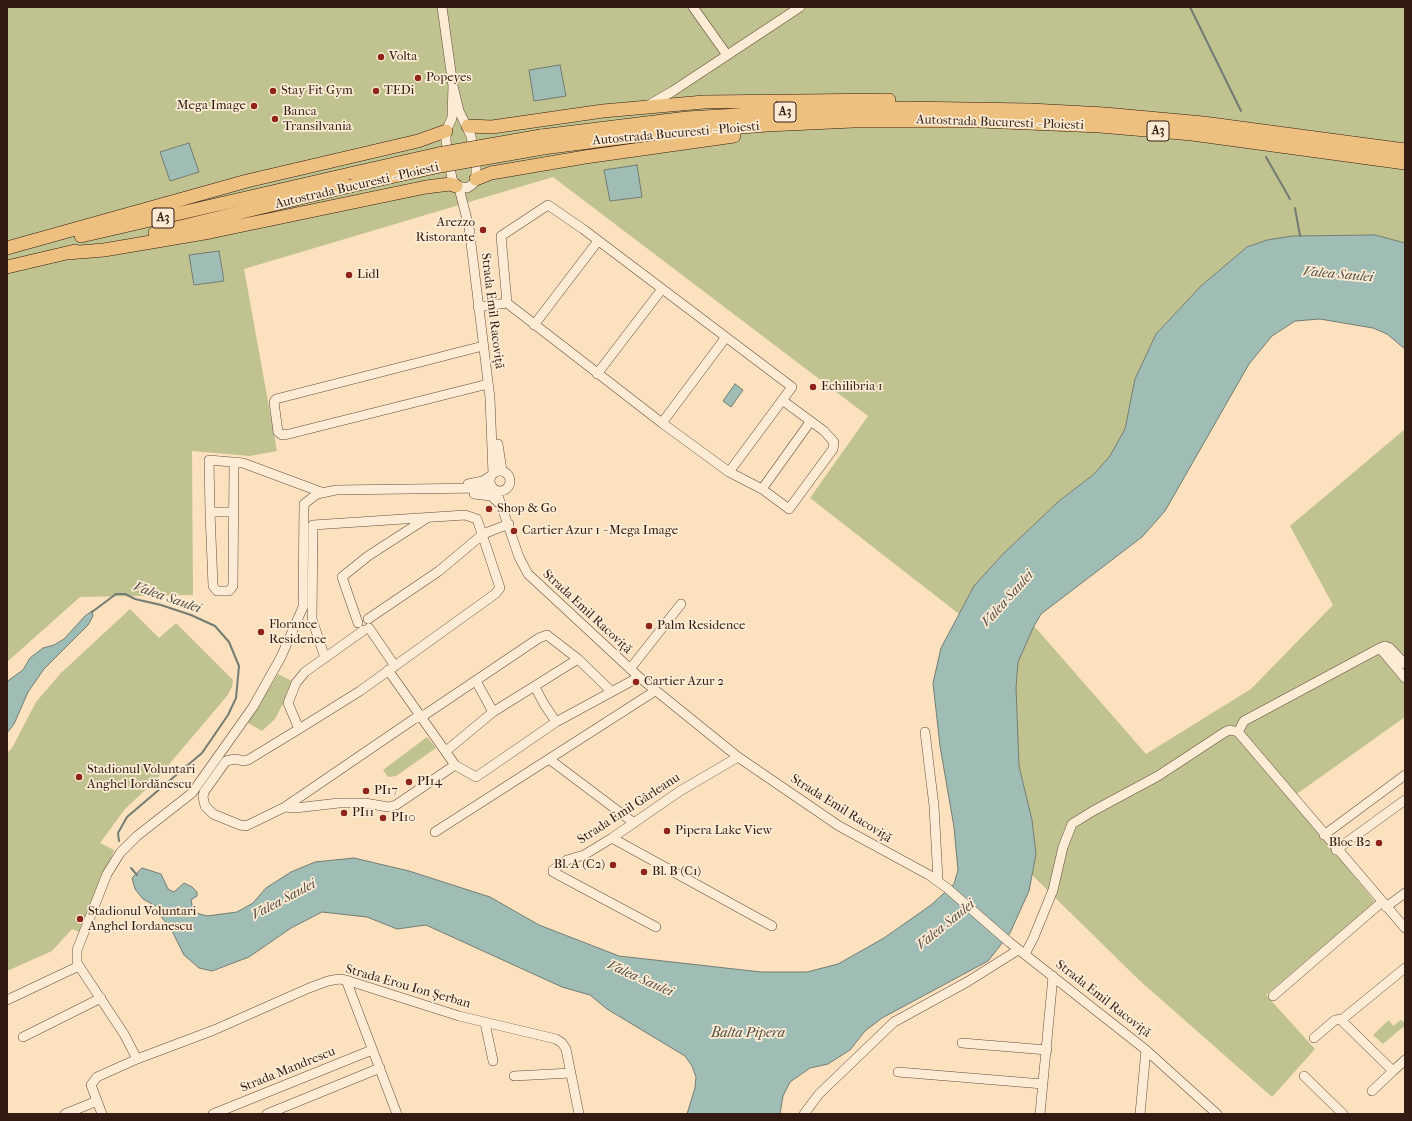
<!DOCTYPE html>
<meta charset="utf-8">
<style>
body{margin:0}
#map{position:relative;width:1412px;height:1121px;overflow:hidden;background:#fbe1be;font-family:"IM FELL French Canon",serif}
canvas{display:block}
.frame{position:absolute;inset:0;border:8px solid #311b12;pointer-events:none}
</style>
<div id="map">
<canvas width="1412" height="1121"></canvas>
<div class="frame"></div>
</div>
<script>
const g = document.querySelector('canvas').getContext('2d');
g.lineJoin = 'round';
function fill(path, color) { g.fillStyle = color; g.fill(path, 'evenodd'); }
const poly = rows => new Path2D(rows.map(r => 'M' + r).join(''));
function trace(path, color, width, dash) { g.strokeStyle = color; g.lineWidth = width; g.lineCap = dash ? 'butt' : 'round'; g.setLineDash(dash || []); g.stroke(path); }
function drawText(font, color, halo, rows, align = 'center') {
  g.font = font + ' "IM FELL French Canon",serif'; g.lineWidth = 3.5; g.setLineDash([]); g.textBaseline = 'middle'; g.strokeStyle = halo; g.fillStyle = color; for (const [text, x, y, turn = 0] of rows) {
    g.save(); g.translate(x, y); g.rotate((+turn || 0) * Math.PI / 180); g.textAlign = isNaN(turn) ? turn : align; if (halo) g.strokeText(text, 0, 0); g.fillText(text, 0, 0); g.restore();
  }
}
const green = poly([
 [7,7,1405,7,1405,243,1375,235,1300,236,1267,240,1247,247,1201,286,1156,334,1135,379,1125,429,1110,456,1093,475,1059,501,1003,554,974,586,959,614,810,498,868,416,553,177,244,269,277,451,250,456,192,451,193,595,80,597,7,662],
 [1405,429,1405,717,1291,798,1375,902,1266,995,1315,1049,1272,1097,1139,980,1032,875,1036,854,1032,820,1019,766,1016,688,1018,662,1034,626,1146,754,1251,689,1333,605,1290,526],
 [130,609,159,638,176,623,233,680,232,687,227,696,155,781,125,809,100,843,114,850,82,933,72,929,52,951,7,971,7,753,12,748,36,702,61,673],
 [278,674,294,682,275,719,262,731,248,723],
 [427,737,436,748,396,776,388,777,383,770],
 [1389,1020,1393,1026,1401,1020,1405,1023,1405,1029,1403,1027,1383,1044,1373,1035]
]);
const water = poly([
 [560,65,566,96,534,101,529,70,560,65],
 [189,143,199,172,170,181,160,152,189,143],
 [637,165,642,197,610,201,604,170,637,165],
 [1375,235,1405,243,1405,349,1387,334,1373,328,1320,319,1295,321,1272,336,1249,364,1165,511,1142,537,1041,614,1034,626,1018,662,1016,688,1019,766,1032,820,1036,854,1029,891,1010,933,988,961,882,1018,865,1031,850,1050,828,1064,810,1068,790,1082,783,1096,780,1114,687,1114,695,1088,696,1077,692,1066,685,1056,607,1009,590,995,562,987,426,925,397,929,367,917,322,912,291,928,249,957,212,971,199,968,184,955,170,927,162,918,161,909,143,899,135,889,132,878,142,868,161,874,168,889,174,892,184,883,192,887,197,892,197,896,191,900,193,909,196,913,207,916,237,912,253,903,266,888,291,872,315,862,354,858,409,871,490,897,539,925,619,956,761,972,807,972,838,964,884,938,931,905,954,884,958,870,954,827,940,746,933,683,941,648,974,586,1003,554,1059,501,1093,475,1110,456,1125,429,1135,379,1156,334,1201,286,1247,247,1267,240,1293,236,1375,235],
 [219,251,224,281,194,285,189,255,219,251],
 [735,384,743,390,731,407,723,401,735,384],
 [92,611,93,616,88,625,44,669,28,692,14,724,7,733,7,683,9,680,23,670,30,658,43,648,54,645,64,639,85,616,92,611]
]);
const stream = poly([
 [1190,7,1241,111],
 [1266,157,1290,199],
 [1295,208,1300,236],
 [92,612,116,594,125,594,135,599,161,605,191,615,215,626,229,642,239,666,236,698,228,715,202,753,127,817,118,833,119,841],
 [131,868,137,875]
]);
const minor = poly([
 [442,7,453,86,459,111,471,136,476,167,476,179,473,184,467,188,456,186,452,179,446,141,446,131,452,118,453,86],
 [693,7,727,55],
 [647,106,673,91,800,7],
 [459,188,469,227,490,398,493,474],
 [507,303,501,236,548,205,583,229,792,387,729,472],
 [478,307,507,303,662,423,729,472,762,489,789,509,833,449,834,442,824,431,782,400],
 [534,325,598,241],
 [483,346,276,399,274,402,278,432,282,435,289,434,488,384],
 [597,374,662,289],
 [662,423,726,337],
 [498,444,502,471],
 '490 481a10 10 0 1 1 20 0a10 10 0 1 1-20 0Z',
 [468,484,483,481,492,475],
 [762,489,810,422],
 [496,490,519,557,528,574,639,677,738,757,839,826,929,875,947,888,1009,942,1146,1050,1217,1114],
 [474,494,491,496,501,505],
 [210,512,213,586,217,591,229,591,233,586,234,462],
 [234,512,210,512,209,460,243,463,321,492],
 [368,619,439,571,483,534,509,524],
 [358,623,342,577,368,556,427,518],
 [369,628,395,666],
 [1380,648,1405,678],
 [325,658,312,619,313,525,465,515,477,519,500,588,495,594,360,691,299,729,248,760,244,761,235,759,226,761,204,792,203,797,205,806,213,814,240,825,246,826,285,807,414,719,426,714,539,638,547,635,578,659,611,691],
 [630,669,681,604],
 [388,670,455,765,476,777,556,722,639,677],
 [476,681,493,712],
 [535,687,544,704,556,722],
 [299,729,288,703,296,683,305,672,364,630],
 [925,732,934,806,938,880],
 [1238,732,1244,721,1380,648,1385,646,1390,648,1405,664],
 [446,751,493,712,578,659],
 [549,759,634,823],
 [285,807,295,808,339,803,365,803,388,807,396,805,455,765],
 [435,832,655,691],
 [1324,835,1405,775],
 [612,838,772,926],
 [1336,850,1405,800],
 [1386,907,1405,893],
 [656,927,553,872,553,870,567,860,584,855,612,838,680,791,738,757],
 [1025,954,1033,939,1053,890,1063,847,1072,824,1093,811,1158,776,1225,732,1230,730,1238,732,1405,928],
 [1405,968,1345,1017,1343,1022,1393,1071,1405,1060],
 [346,980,397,1114],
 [1273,996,1382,902],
 [7,1000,79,966],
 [485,1023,493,1061],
 [23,1037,101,998],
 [1314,1038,1335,1020,1343,1019],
 [962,1043,1047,1050],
 [137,1059,124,1034,77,963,77,950,107,874,120,853,137,836,192,793,253,707,281,657,303,607,304,504,317,494,336,490,483,488,492,487],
 [898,1072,1043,1084],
 [514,1076,571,1073],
 [1304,1076,1343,1114],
 [1372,1091,1393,1071],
 [65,1114,97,1101],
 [102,1114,91,1085,97,1077,137,1059,214,1030,309,988,328,981,339,979,346,980,459,1016,556,1039,562,1043,566,1049,579,1114],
 [213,1114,372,1050],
 [267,1114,380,1068],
 [804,1114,819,1094,894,1022,967,982,1018,950],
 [1040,1114,1053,976],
 [1140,1114,1146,1050]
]);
const highway = poly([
 [468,126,492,127,603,111,704,102,889,100],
 [541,136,687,118,806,111,904,108,1030,110,1105,114,1203,123,1405,150],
 [543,148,650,134,767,125,853,121,980,121,1100,126,1192,134,1405,163],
 [476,179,491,173,585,157,734,136],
 [155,233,350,186],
 [81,236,354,173],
 [7,248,247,181,418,141,446,131],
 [67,253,104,250,210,232,426,187,450,184,456,186],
 [7,267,75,251]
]);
const highwayBridge = poly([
 [354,173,438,154,541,136],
 [350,186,440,166,543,148]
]);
const markers = [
 [381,57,4,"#8f2418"],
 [418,78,4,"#8f2418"],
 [273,91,4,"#8f2418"],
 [376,91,4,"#8f2418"],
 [254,106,4,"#8f2418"],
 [275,119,4,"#8f2418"],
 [483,230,4,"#8f2418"],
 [349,275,4,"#8f2418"],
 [813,387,4,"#8f2418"],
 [489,509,4,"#8f2418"],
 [514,531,4,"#8f2418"],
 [649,626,4,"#8f2418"],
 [261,632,4,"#8f2418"],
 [636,682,4,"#8f2418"],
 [79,777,4,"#8f2418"],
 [409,782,4,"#8f2418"],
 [366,791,4,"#8f2418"],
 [344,813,4,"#8f2418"],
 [383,818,4,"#8f2418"],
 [667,831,4,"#8f2418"],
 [1379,843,4,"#8f2418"],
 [613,865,4,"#8f2418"],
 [644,872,4,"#8f2418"],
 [80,919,4,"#8f2418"]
];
const shields = [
 [785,112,22],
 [1158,131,22],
 [163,218,22]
];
const shieldNames = [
 ["A3",785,112],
 ["A3",1158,131],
 ["A3",163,218]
];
const poiNames = [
 ["Volta",389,57],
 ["Popeyes",426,78],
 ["Stay Fit Gym",281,91],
 ["TEDi",384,91],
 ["Mega Image",246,106,"right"],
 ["Banca",283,112],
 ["Transilvania",283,127],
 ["Arezzo",475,223,"right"],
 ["Ristorante",475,238,"right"],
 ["Lidl",357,275],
 ["Echilibria 1",821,387],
 ["Shop & Go",497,509],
 ["Cartier Azur 1 - Mega Image",522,531],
 ["Florance",269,625],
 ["Residence",269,640],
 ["Palm Residence",657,626],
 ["Cartier Azur 2",644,682],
 ["Stadionul Voluntari",87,770],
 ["Anghel Iordănescu",87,785],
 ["PI14",417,782],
 ["PI17",374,791],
 ["PI11",352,813],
 ["PI10",391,818],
 ["Pipera Lake View",675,831],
 ["Bloc B2",1371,843,"right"],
 ["Bl. A (C2)",605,865,"right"],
 ["Bl. B (C1)",652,872],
 ["Stadionul Voluntari",88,912],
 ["Anghel Iordanescu",88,927]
];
const streetNames = [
 ["Autostrada Bucuresti - Ploiesti",1000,123,2],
 ["Autostrada Bucuresti - Ploiesti",676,134,-5],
 ["Autostrada Bucuresti - Ploiesti",357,186,-13],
 ["Strada Emil Racoviță",492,311,83],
 ["Strada Emil Racoviță",587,612,43],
 ["Strada Emil Gârleanu",629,809,-33],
 ["Strada Emil Racoviță",841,809,32],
 ["Strada Erou Ion Șerban",408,987,16],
 ["Strada Emil Racoviță",1103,999,38],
 ["Strada Mandrescu",288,1070,-22]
];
const waterNames = [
 ["Valea Saulei",1338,275,5],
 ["Valea Saulei",167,598,19],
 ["Valea Saulei",1008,599,-48],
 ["Valea Saulei",284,900,-28],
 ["Valea Saulei",946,925,-39],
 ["Valea Saulei",640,979,24],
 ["Balta Pipera",748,1034]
];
fill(green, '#c0c290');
fill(water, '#9fbdb4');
trace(water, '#737c73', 1);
trace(stream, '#737c73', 2);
trace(minor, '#644c3d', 10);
trace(highway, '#311b12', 14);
trace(minor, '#fcecd5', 9);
trace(highway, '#eec07f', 13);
trace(highwayBridge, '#311b12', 14, []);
trace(highwayBridge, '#eec07f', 13);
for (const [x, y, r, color] of markers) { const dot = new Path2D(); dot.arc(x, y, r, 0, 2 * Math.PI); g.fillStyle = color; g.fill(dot); trace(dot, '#fcecd5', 1.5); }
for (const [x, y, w] of shields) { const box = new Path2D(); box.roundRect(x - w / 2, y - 10, w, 20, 3); g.fillStyle = '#fcecd5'; g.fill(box); trace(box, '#311b12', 1); }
drawText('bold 12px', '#311b12', null, shieldNames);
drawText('13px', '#311b12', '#fcecd5', poiNames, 'left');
drawText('13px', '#311b12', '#fcecd5', streetNames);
drawText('italic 14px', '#524c43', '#fcecd5', waterNames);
</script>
